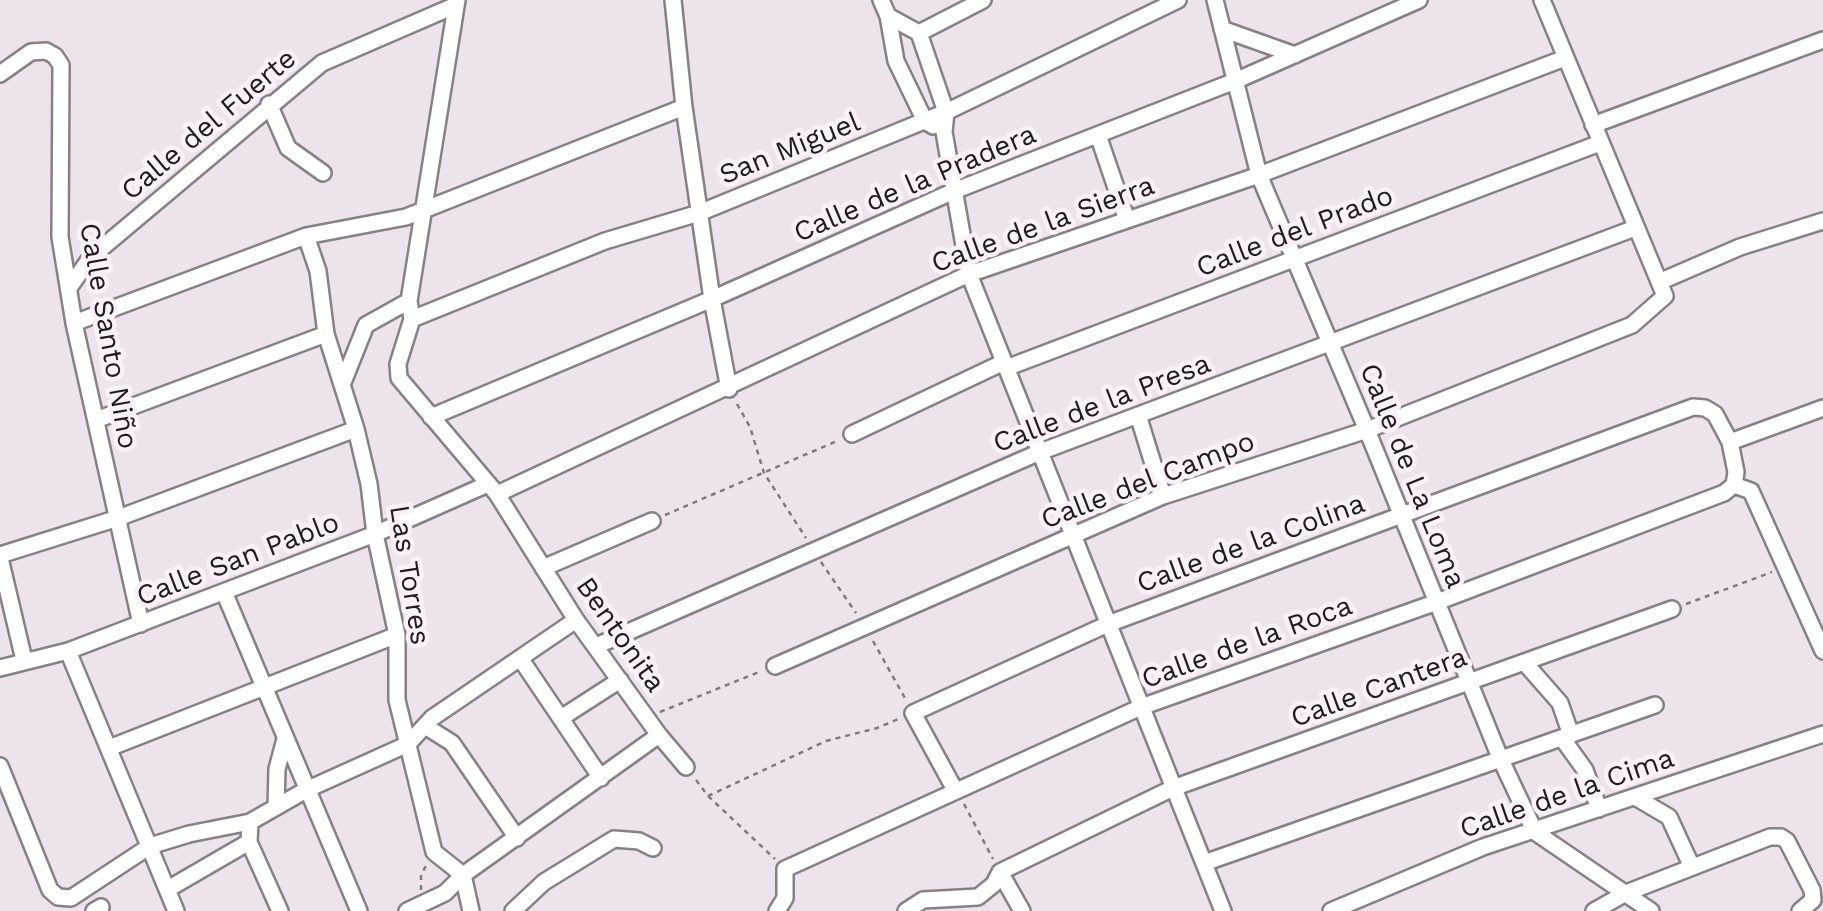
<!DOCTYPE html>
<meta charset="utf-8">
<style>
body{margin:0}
canvas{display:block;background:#ece3eb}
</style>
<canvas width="1823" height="911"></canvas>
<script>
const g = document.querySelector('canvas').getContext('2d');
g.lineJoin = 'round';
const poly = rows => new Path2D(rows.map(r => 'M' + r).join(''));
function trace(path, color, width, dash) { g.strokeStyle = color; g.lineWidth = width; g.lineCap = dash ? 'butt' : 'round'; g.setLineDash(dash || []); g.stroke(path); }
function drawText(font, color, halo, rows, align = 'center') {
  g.font = font + ' "Work Sans",sans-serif'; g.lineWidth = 9; g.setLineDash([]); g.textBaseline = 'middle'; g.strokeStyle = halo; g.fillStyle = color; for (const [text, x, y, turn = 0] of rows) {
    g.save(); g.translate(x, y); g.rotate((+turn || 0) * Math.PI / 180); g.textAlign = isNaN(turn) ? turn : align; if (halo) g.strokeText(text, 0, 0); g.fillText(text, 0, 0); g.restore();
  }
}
const path = poly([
 [737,404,750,427,764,473,806,538],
 [665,515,837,441],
 [821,562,856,613],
 [1686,604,1772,572],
 [873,641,906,700],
 [660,712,759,672],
 [696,780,708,796,775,859],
 [708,796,826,741,877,728,901,718],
 [964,804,993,859],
 [421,890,421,875,427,864]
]);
const minor = poly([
 [457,0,409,301,412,319,398,364,399,378,497,494,576,620,659,735,686,767],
 [673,0,684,107,712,299,729,389],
 [881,0,888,16,919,33,946,112,944,132,969,274,1223,911],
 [1215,0,1259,175,1367,430,1501,760,1535,832,1651,911],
 [888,16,896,61,925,121,933,126],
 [1222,29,1295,55],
 [919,33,983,0],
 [0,74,31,52,46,51,55,56,61,65,60,237,74,323,141,624],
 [269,104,288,148,323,173],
 [1593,125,1823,40],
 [1098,135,1127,220],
 [306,236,318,271,326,334,356,429,369,484,375,534,397,635,397,700,434,852,463,875,471,911],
 [1659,282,1740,247,1823,221],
 [69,288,91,257,322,63,456,5],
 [412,319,605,241,699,213,946,112,1178,0],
 [74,323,306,236,406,217,684,107],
 [1006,368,1600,143],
 [342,385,366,325,409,301],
 [1138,415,1163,496],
 [431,417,712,299,954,191,1235,81,1419,0],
 [96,420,326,334],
 [852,434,1004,362],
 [1730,442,1823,408],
 [1734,485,1751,491,1823,651],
 [497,494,969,274,1259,175,1565,58],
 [0,555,118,518,356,429],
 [0,558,24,660],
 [543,568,652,521],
 [224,592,359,911],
 [596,646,1040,452,1635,228],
 [68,651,176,911],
 [520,658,601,778],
 [1524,662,1560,703,1571,735],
 [775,666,1163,496,1367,430,1632,325,1665,296,1542,0],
 [0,668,68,651,375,534,488,484],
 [561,718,620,680],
 [425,726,452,743,517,838],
 [1562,738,1585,770,1599,809],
 [109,748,397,635],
 [0,766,50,890,58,897,71,898,150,846,189,834,250,822,306,790,408,744,432,718,576,620],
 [1635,797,1669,817,1692,867],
 [276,807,277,769,285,739],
 [249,842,280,911],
 [1204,863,1655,705],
 [1000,872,1173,788,1672,609],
 [1000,872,1022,911],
 [168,889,249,842,250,822],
 [94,911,101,907],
 [407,911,445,893,463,875,659,735],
 [513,911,544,882,614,839,639,841,653,848],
 [777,911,785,898,785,869,1141,707,1437,602,1724,493,1734,485,1736,472,1730,442,1715,414,1705,408,1693,407,1108,624,913,713,955,790],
 [906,911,923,900,978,897,994,884,1000,872],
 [1331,911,1483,847,1823,734],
 [1594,911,1626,893,1770,837,1781,837,1787,841,1812,890,1813,900,1800,911]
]);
const streetNames = [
 ["Calle del Fuerte",209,125,-40],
 ["San Miguel",790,149,-22],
 ["Calle de la Pradera",915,184,-23],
 ["Calle de la Sierra",1043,225,-20],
 ["Calle del Prado",1295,232,-21],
 ["Calle Santo Niño",108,336,80],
 ["Calle de la Presa",1102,404,-21],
 ["Calle de La Loma",1412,476,68],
 ["Calle del Campo",1148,481,-21],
 ["Calle de la Colina",1251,544,-20],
 ["Calle San Pablo",238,560,-21],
 ["Las Torres",409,575,81],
 ["Bentonita",620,635,55],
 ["Calle de la Roca",1247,643,-20],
 ["Calle Cantera",1379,688,-20],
 ["Calle de la Cima",1567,794,-19]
];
trace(minor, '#888087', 20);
trace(path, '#7f7a7f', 2.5, [5, 5]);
trace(minor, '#fff', 15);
drawText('28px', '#1f1c1f', '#faf0f8', streetNames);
</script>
